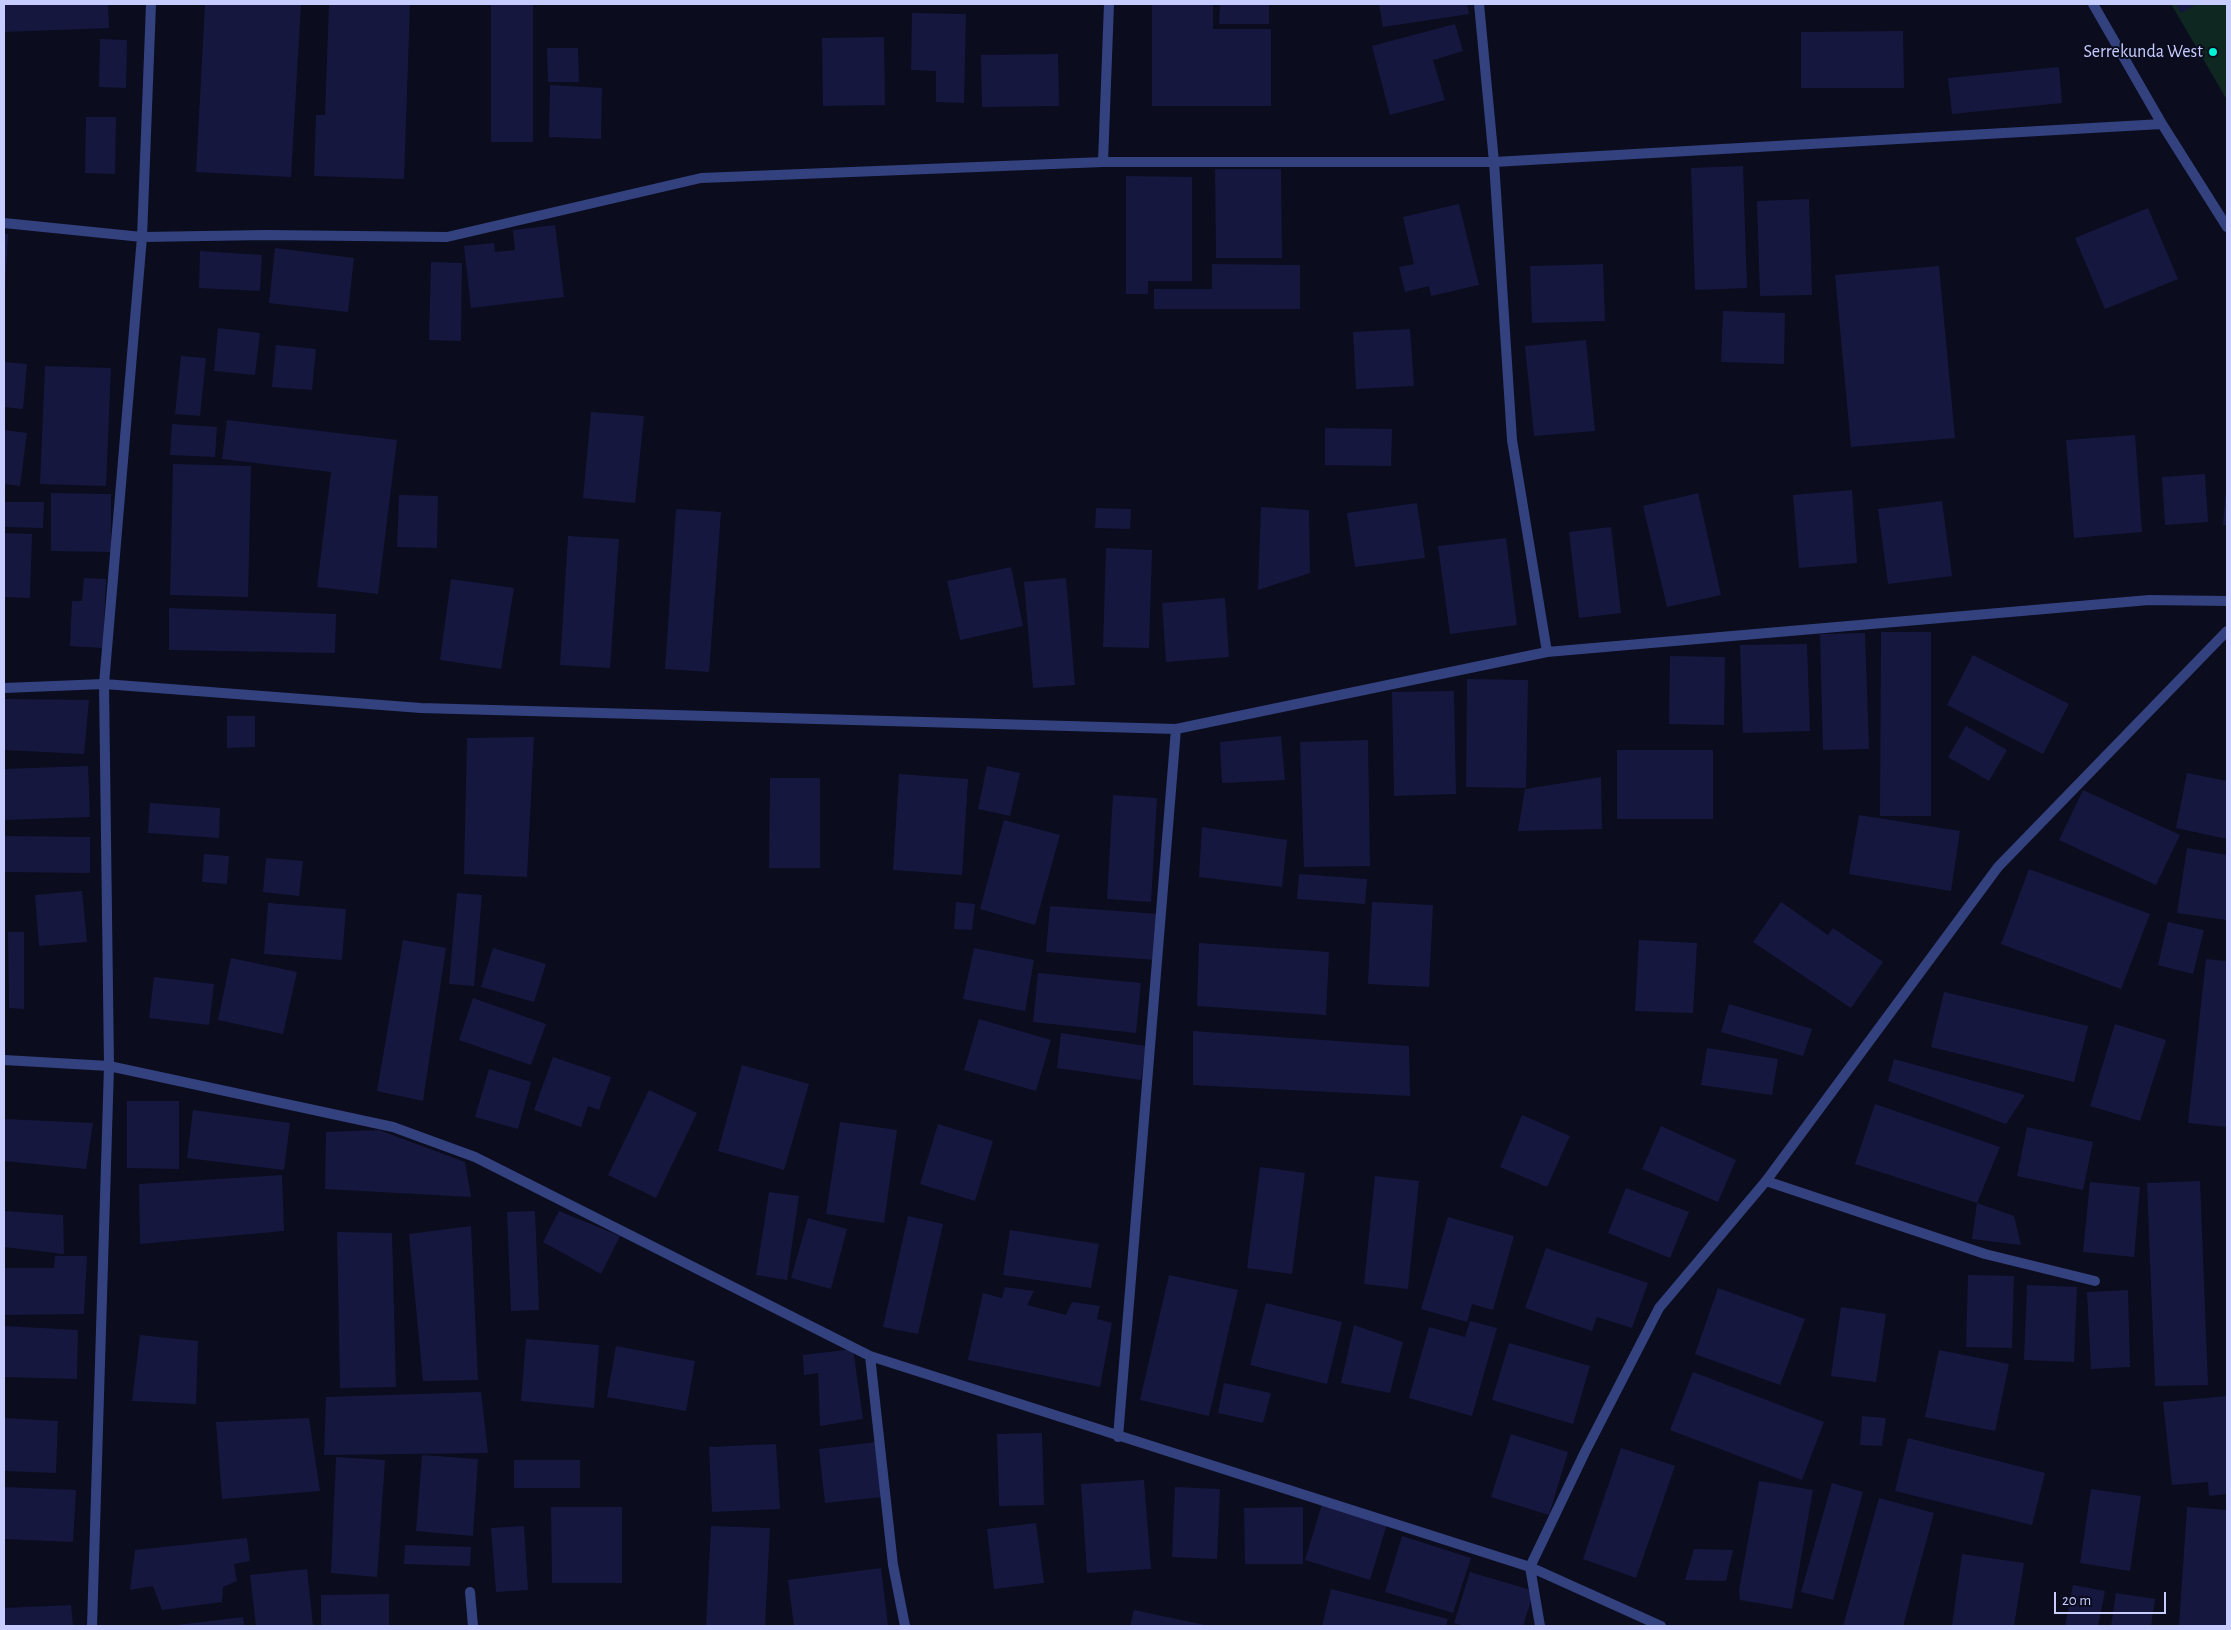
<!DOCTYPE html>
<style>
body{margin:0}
#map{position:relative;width:2231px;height:1630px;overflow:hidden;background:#0b0c1d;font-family:"Alegreya Sans",sans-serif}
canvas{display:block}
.frame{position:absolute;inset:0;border:5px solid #c7cdff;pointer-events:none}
.scale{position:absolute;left:2054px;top:1592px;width:112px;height:22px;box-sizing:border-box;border:2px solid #c7cdff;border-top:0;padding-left:6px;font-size:15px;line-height:18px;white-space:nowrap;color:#c7cdff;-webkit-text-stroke:4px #0b0c1d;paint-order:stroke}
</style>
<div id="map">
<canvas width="2231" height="1630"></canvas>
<div class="frame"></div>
<div class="scale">20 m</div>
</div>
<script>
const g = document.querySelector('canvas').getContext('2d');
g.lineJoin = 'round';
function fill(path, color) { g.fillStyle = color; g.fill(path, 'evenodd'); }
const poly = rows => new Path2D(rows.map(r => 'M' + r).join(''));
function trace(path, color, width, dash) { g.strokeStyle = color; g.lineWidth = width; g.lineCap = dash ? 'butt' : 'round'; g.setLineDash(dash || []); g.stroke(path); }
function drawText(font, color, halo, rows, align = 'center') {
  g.font = font + ' "Alegreya Sans",sans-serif'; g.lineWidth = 4; g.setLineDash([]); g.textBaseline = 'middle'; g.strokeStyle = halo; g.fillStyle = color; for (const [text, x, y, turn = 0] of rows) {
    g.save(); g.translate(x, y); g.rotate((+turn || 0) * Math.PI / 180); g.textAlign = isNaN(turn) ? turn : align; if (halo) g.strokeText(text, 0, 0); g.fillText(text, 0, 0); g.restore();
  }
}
const green = poly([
 [2171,4,2227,4,2227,100]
]);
const building = poly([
 [4,4,108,4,109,28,4,32],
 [205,4,301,4,291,177,196,172],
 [329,4,410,4,404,179,314,176,316,115,325,115],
 [491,4,533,4,533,142,491,142],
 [1152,4,1213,4,1213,29,1271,29,1271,106,1152,106],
 [1220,4,1269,4,1269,24,1219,24],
 [1379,4,1467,4,1469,14,1383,27],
 [2176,4,2197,4,2181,13],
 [912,13,966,14,964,103,936,102,936,71,911,70],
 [1455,24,1463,51,1433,60,1445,100,1390,115,1372,46],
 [1903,31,1904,88,1801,88,1801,32],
 [884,37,885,105,823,106,822,38],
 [100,39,127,40,126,88,99,87],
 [547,48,578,48,579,82,548,82],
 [1058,54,1059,106,982,107,981,55],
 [2059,67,2062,103,1952,114,1948,78],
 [550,85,602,88,601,139,549,137],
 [86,117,116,117,115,174,85,173],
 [1743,166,1747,288,1695,290,1691,168],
 [1215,169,1281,169,1282,258,1216,258],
 [1126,176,1192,177,1192,281,1148,281,1148,294,1126,294],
 [1809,199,1812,295,1760,296,1757,201],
 [1459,204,1479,285,1431,296,1429,286,1405,292,1399,267,1414,264,1403,217],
 [2148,208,2178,279,2105,309,2075,238],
 [555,225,564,297,471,308,464,246,494,243,495,252,515,250,513,230],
 [4,234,8,234,5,289,4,289],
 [275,248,354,258,348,312,269,303],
 [200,251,262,255,260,291,199,288],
 [431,262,462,263,461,341,429,340],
 [1212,264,1300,265,1300,309,1154,309,1154,289,1212,289],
 [1603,264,1605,321,1532,323,1530,266],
 [1939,266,1955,438,1851,447,1835,275],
 [1723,311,1785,313,1784,364,1721,362],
 [218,328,260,333,255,375,214,371],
 [1410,329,1414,386,1356,389,1353,332],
 [1586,340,1595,431,1534,436,1525,346],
 [276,345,316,349,312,390,272,387],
 [181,356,206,358,200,416,175,414],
 [4,362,27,364,23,409,4,407],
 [45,366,111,368,106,486,40,484],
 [591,412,644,416,635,503,583,498],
 [227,420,397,440,378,594,317,587,331,472,222,459],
 [172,424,217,427,215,457,170,455],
 [1325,428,1392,429,1391,466,1325,465],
 [4,430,27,433,20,486,4,484],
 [2135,435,2142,532,2074,538,2066,440],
 [173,464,251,466,248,597,170,595],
 [2205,474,2208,522,2165,525,2162,477],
 [1852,490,1857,563,1799,568,1793,495],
 [2226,490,2227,490,2227,525,2223,525],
 [51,493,111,494,111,552,51,551],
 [1698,493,1721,595,1667,607,1643,506],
 [399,495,438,496,437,548,397,547],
 [1942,501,1952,576,1888,584,1878,509],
 [4,502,44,502,43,528,4,527],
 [1417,503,1425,558,1355,567,1347,513],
 [1261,507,1309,510,1310,573,1258,590],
 [1096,508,1131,509,1130,529,1095,528],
 [676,509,721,512,709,672,665,669],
 [1611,527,1621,613,1579,618,1569,532],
 [4,533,32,534,30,598,4,597],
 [568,536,619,539,610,668,560,665],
 [1506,538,1517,625,1450,634,1438,546],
 [1106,548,1152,550,1149,648,1103,647],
 [1011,567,1023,626,960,640,947,581],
 [84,578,106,579,103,648,70,646,72,601,82,601],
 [1066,578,1075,685,1033,688,1024,582],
 [451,579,514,588,501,669,440,660],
 [1225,598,1229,657,1166,662,1162,603],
 [169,608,336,614,335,653,169,650],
 [1881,632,1931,632,1931,816,1880,816],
 [1865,633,1869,749,1823,750,1820,634],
 [1807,644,1810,731,1743,733,1740,645],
 [1973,655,2069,704,2043,754,1947,705],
 [1670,656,1725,657,1724,725,1669,724],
 [1467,679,1528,680,1526,788,1466,787],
 [1454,691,1456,794,1394,796,1392,692],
 [4,699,89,700,84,754,4,750],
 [227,716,255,716,255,747,227,748],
 [1966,726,2007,750,1989,781,1948,757],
 [1281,736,1285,780,1222,783,1220,742],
 [534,737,527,877,464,874,467,738],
 [1368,740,1370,866,1304,867,1300,742],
 [1617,750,1713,750,1713,819,1617,819],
 [88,766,90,817,4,820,4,769],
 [987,766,1020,773,1010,816,978,809],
 [2187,773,2227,781,2227,839,2176,828],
 [899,774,968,779,962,875,893,870],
 [1601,777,1602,829,1518,831,1525,789],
 [770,778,820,778,820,868,769,868],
 [2083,790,2180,835,2156,885,2059,840],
 [1113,795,1157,798,1151,902,1107,899],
 [150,803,220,808,219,838,148,833],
 [1859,815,1960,831,1951,891,1849,874],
 [1004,820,1060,835,1035,925,980,909],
 [1202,827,1287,840,1282,887,1199,877],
 [4,836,90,837,90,873,4,872],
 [2187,848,2227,855,2227,920,2177,913],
 [204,854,229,856,227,884,202,882],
 [266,858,303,861,299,896,263,892],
 [2029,869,2150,914,2121,989,2001,944],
 [1299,874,1367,879,1365,904,1297,899],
 [82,891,87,942,39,946,35,895],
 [457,893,482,895,474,986,449,984],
 [956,902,975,904,972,930,954,929],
 [1372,902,1433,905,1429,987,1368,984],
 [1781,902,1828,935,1833,928,1883,962,1851,1008,1753,942],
 [268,903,346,909,342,960,264,954],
 [1050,906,1159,914,1156,960,1046,952],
 [2168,922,2204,930,2193,974,2158,965],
 [8,932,24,932,24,1009,9,1008],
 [403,940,446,948,423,1101,377,1091],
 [1639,940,1697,943,1693,1013,1635,1011],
 [1199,943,1329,952,1326,1015,1197,1006],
 [493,948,546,964,534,1002,481,987],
 [974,948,1034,960,1025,1011,963,999],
 [231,958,297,972,283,1034,218,1020],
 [2206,959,2227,961,2227,1127,2188,1123],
 [1038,973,1141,983,1136,1033,1033,1022],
 [154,977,214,984,209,1025,149,1018],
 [1944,992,2088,1026,2074,1082,1931,1047],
 [473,998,546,1024,531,1065,459,1040],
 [1729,1004,1812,1029,1803,1056,1721,1032],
 [979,1019,1051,1040,1036,1091,964,1070],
 [2115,1024,2166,1040,2140,1121,2090,1106],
 [1193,1031,1409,1046,1410,1096,1193,1085],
 [1061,1033,1146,1046,1141,1080,1057,1068],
 [1707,1048,1778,1059,1772,1095,1701,1085],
 [553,1057,611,1077,599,1110,588,1106,581,1127,534,1110],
 [1894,1059,2025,1095,2006,1124,1888,1081],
 [742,1065,809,1084,784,1170,718,1151],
 [489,1069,531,1082,518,1129,475,1117],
 [649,1090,697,1113,656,1198,608,1175],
 [127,1101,179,1101,179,1169,127,1168],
 [1875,1104,2000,1147,1977,1203,1855,1164],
 [193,1110,290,1123,284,1170,187,1158],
 [1522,1115,1570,1136,1547,1187,1500,1167],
 [4,1119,93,1123,86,1169,4,1161],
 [840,1122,897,1130,884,1223,826,1214],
 [938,1124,993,1141,975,1201,920,1184],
 [1661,1126,1736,1160,1718,1202,1642,1169],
 [2027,1127,2093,1142,2083,1190,2017,1176],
 [379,1130,465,1162,471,1197,325,1189,326,1132],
 [1260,1167,1305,1173,1292,1274,1247,1268],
 [282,1175,284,1231,140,1244,139,1184],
 [1375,1176,1419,1181,1408,1289,1364,1284],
 [2200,1181,2208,1385,2155,1386,2147,1183],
 [2090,1182,2140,1187,2134,1257,2083,1252],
 [1626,1188,1689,1212,1670,1258,1608,1233],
 [769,1192,799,1196,787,1280,756,1275],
 [1977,1203,2014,1216,2021,1245,1972,1239],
 [4,1211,63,1215,64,1254,4,1247],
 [535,1211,539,1310,511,1311,507,1212],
 [559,1211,620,1236,601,1274,543,1242],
 [908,1216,943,1224,918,1334,883,1327],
 [1448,1217,1514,1236,1493,1310,1472,1304,1467,1322,1421,1309],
 [808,1218,847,1229,831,1289,791,1278],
 [471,1226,478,1380,423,1381,409,1234],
 [1010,1230,1099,1244,1091,1288,1003,1275],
 [337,1232,392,1233,396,1387,340,1388],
 [1546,1248,1648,1283,1632,1328,1597,1317,1592,1331,1525,1308],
 [55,1256,87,1256,84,1314,4,1315,4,1268,54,1268],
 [1169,1275,1238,1290,1209,1416,1140,1400],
 [1968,1275,2014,1276,2012,1348,1966,1347],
 [2027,1285,2077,1287,2074,1362,2024,1360],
 [1005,1287,1034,1291,1027,1305,1066,1315,1072,1302,1100,1306,1097,1319,1112,1323,1100,1387,968,1360,983,1293,1002,1298],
 [1718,1288,1805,1319,1780,1385,1695,1354],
 [2128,1290,2130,1367,2091,1369,2087,1292],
 [1266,1303,1342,1322,1327,1384,1250,1365],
 [1841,1307,1886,1314,1876,1382,1831,1376],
 [1470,1321,1497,1328,1472,1416,1409,1398,1429,1327,1465,1337],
 [1354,1325,1403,1342,1390,1393,1341,1383],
 [4,1326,78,1330,77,1379,4,1377],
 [140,1335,198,1341,196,1404,132,1401],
 [526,1339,599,1345,594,1408,521,1401],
 [1509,1343,1590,1366,1573,1424,1492,1400],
 [616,1346,695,1361,686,1411,607,1397],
 [853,1349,863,1419,820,1426,818,1373,804,1375,803,1355],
 [1939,1350,2009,1364,1995,1431,1925,1417],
 [1693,1372,1824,1422,1802,1480,1670,1430],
 [1224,1383,1271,1393,1263,1423,1218,1413],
 [481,1392,488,1453,324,1455,326,1397],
 [2227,1396,2227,1494,2209,1496,2208,1482,2172,1485,2163,1402],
 [1862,1416,1886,1418,1882,1446,1860,1445],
 [4,1418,58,1421,56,1473,4,1471],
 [309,1418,320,1491,222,1499,216,1422],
 [1042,1433,1044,1505,999,1506,997,1434],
 [1511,1434,1568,1452,1549,1515,1491,1497],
 [1908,1438,2045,1473,2032,1525,1895,1491],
 [876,1442,882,1497,825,1503,819,1449],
 [776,1444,780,1509,712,1512,709,1447],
 [1621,1448,1675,1466,1636,1578,1583,1559],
 [422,1455,478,1459,473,1536,416,1531],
 [336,1457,385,1460,377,1577,331,1573],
 [514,1460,580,1460,580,1488,514,1488],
 [1144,1480,1151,1569,1087,1573,1081,1484],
 [1759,1481,1813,1490,1792,1609,1740,1600,1739,1590],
 [1832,1483,1863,1492,1833,1600,1801,1592],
 [4,1487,76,1490,73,1542,4,1539],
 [1175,1487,1220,1489,1217,1559,1172,1557],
 [2091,1489,2141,1496,2130,1571,2080,1563],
 [1879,1498,1934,1513,1903,1626,1843,1626],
 [1322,1504,1387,1524,1370,1580,1305,1560],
 [551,1507,622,1507,622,1583,552,1583],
 [1303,1507,1303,1564,1245,1564,1244,1508],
 [2187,1507,2227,1510,2227,1626,2179,1626],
 [1036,1523,1044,1583,994,1589,987,1529],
 [524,1526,528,1590,496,1592,491,1528],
 [711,1526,770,1528,765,1626,706,1626],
 [1402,1536,1471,1558,1453,1613,1385,1592],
 [247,1538,250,1561,234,1564,237,1581,223,1587,222,1602,162,1610,153,1586,130,1590,135,1550],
 [405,1545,471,1547,470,1566,404,1564],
 [1694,1549,1733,1550,1726,1581,1685,1580],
 [1962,1554,2024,1563,2014,1626,1952,1626],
 [881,1568,888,1626,794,1626,788,1580],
 [307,1569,313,1626,256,1626,250,1575],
 [1470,1572,1534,1591,1523,1626,1464,1626,1454,1623],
 [2073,1585,2105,1591,2098,1626,2065,1626],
 [1331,1589,1448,1619,1446,1626,1322,1626],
 [2116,1593,2155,1599,2151,1626,2111,1626],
 [389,1594,389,1626,321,1626,321,1595],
 [71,1605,73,1626,4,1626,4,1608],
 [1134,1610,1205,1625,1205,1626,1130,1626],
 [243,1617,244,1626,177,1626,177,1625]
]);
const service = poly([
 [1766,1181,1985,1254,2095,1281]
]);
const minor = poly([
 [1479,4,1494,162,1512,440,1547,652],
 [2093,4,2162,124,2227,227],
 [1103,162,1109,4],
 [4,223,142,237,267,235,447,237,701,178,1103,162,1494,162,2162,124],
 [4,688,104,684,421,708,1176,729,1547,652,2149,600,2227,601],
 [4,1060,109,1066,393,1127,475,1157,870,1356,1530,1567,1661,1626],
 [870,1356,893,1565,905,1626],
 [1118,1437,1176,729],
 [470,1592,473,1626],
 [92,1626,109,1066,104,684,142,237,151,4],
 [1540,1626,1530,1567,1585,1452,1659,1308,1766,1181,1998,867,2227,631]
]);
const markers = [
 [2213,52,5,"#00f2d5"]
];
const poiNames = [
 ["Serrekunda West",2203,52]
];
fill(green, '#0e2721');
fill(building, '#16173f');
trace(service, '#33417f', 10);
trace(minor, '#33417f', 10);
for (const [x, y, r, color] of markers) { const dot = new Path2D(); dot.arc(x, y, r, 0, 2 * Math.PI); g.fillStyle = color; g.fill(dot); trace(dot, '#0b0c1d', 2); }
drawText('18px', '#c7cdff', '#0b0c1d', poiNames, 'right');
</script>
